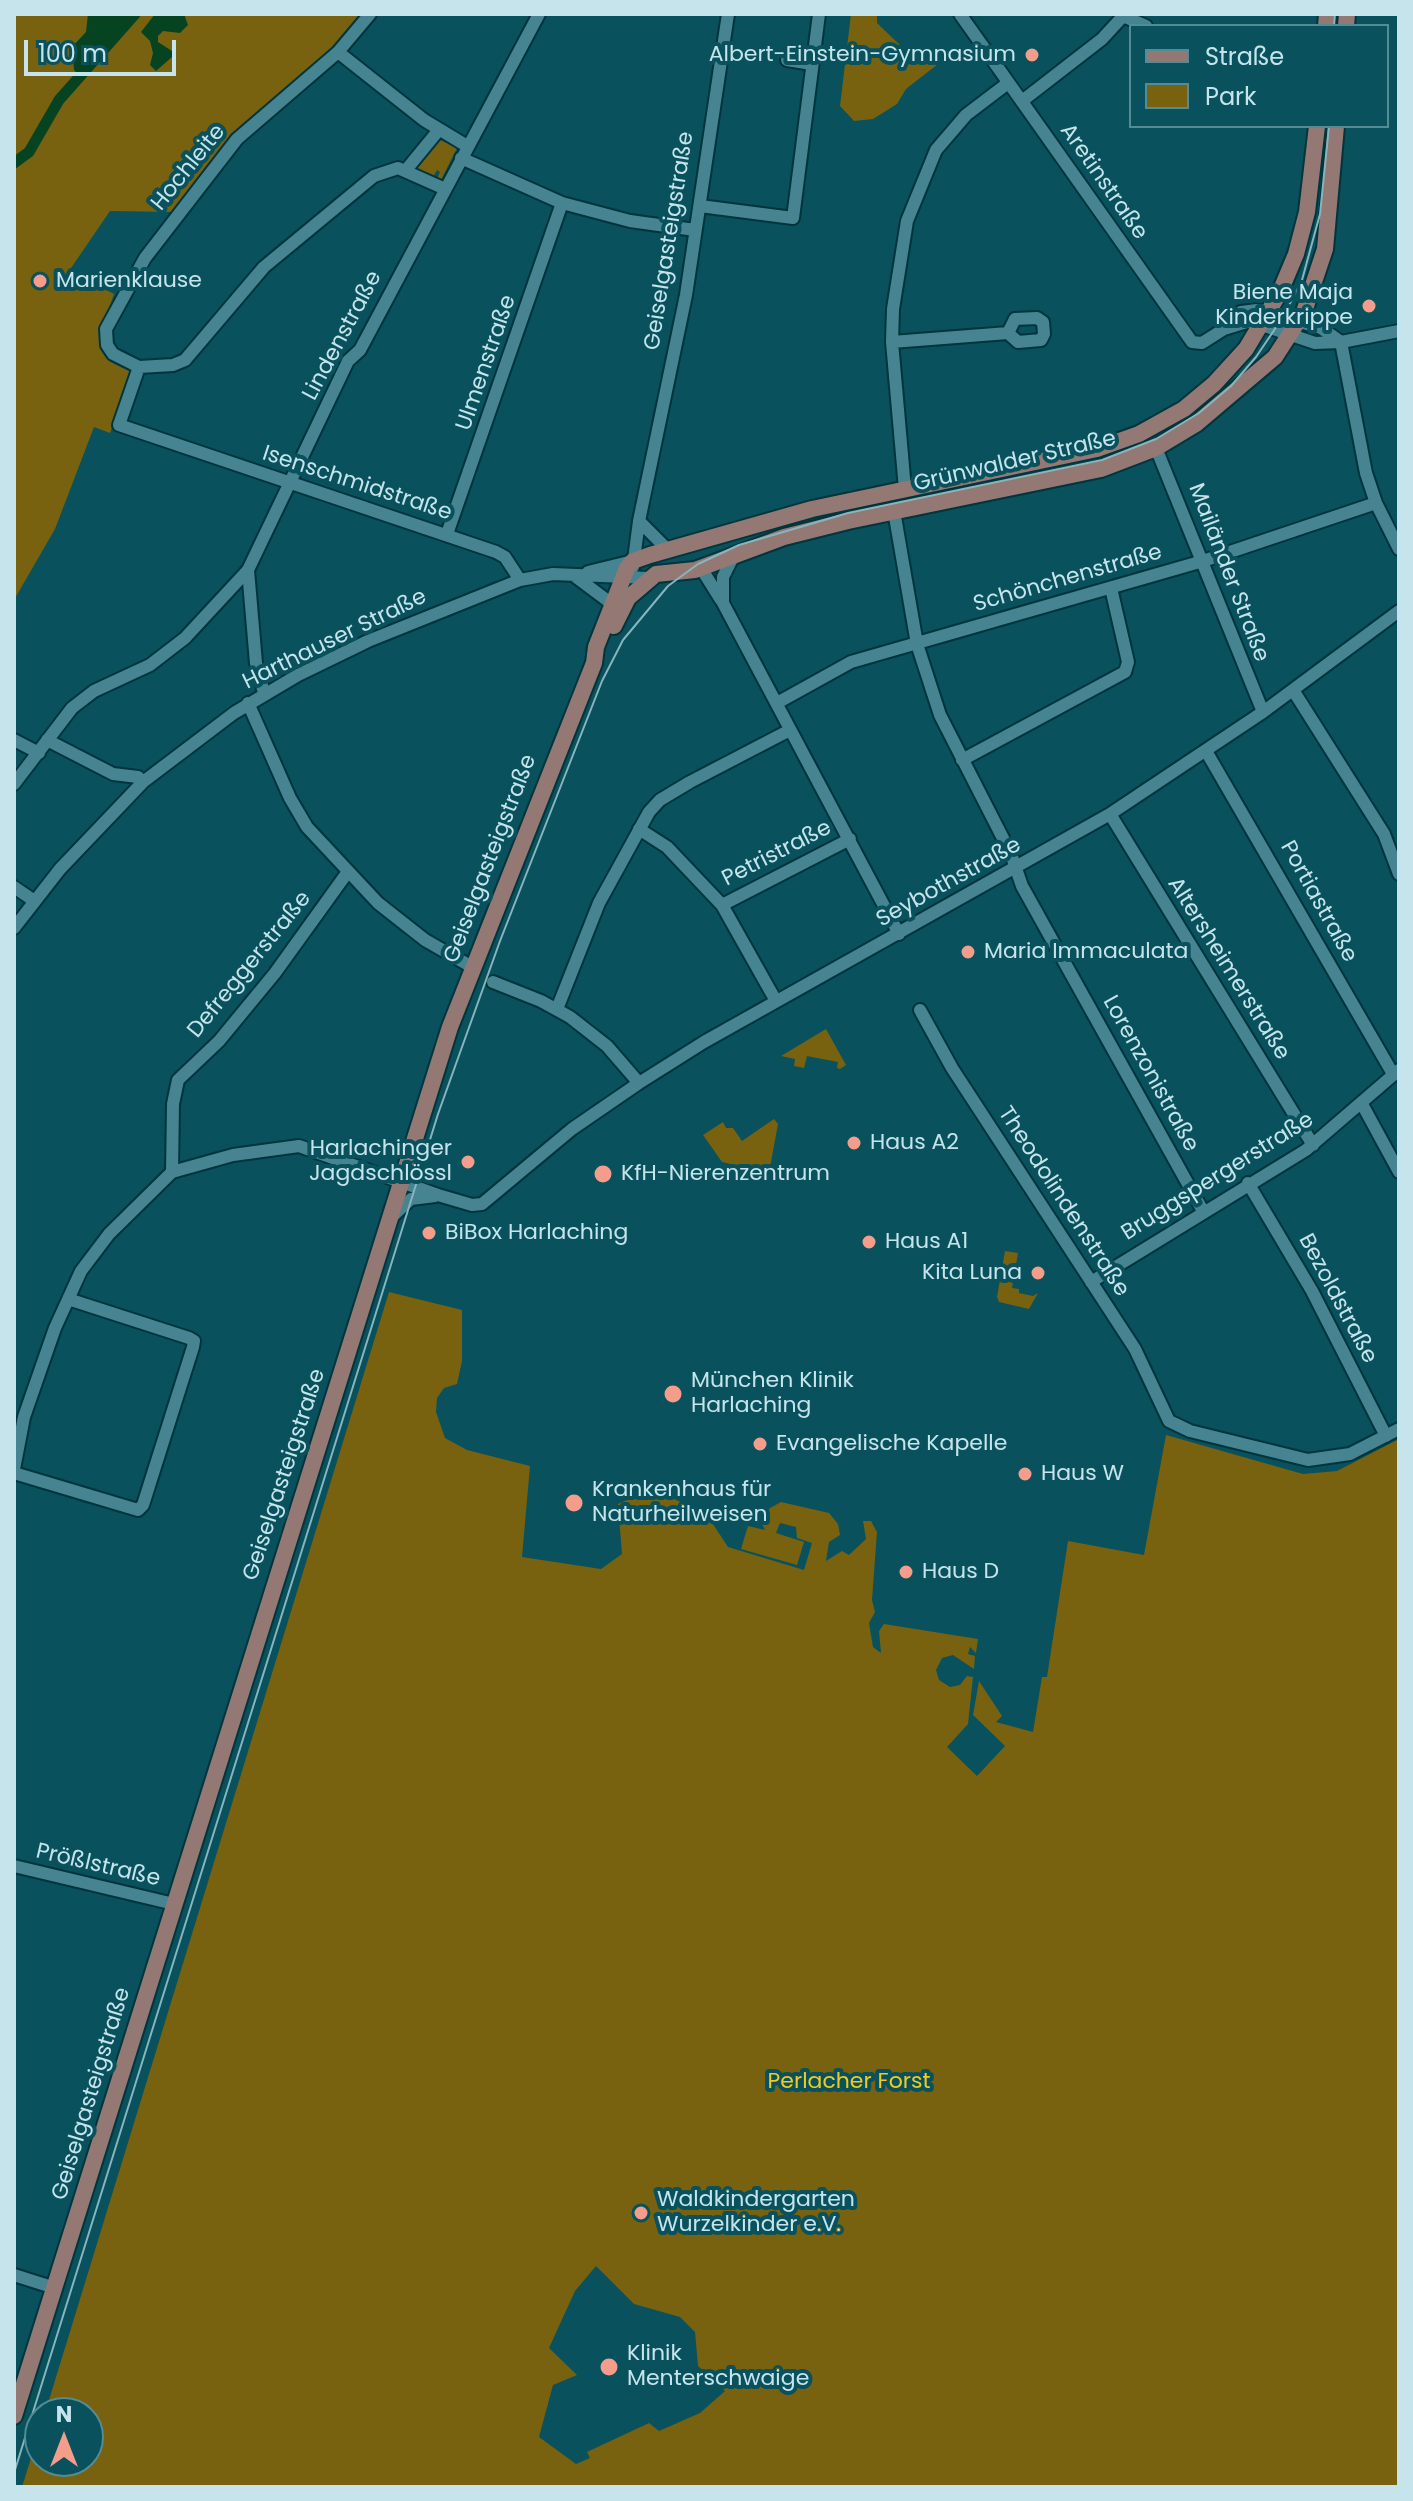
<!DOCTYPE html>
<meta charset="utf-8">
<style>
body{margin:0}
#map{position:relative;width:1413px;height:2501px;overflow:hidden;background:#08515d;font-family:Poppins,sans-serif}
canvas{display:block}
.frame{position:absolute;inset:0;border:16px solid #c5e4eb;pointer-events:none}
.legend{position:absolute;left:1129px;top:24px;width:260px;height:104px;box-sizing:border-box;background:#08515d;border:2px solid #548c96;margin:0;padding:10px 14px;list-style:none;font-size:24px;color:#c5e4eb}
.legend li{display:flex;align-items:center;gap:16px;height:40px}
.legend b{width:40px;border:2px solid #548c96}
.north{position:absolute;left:24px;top:2397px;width:80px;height:80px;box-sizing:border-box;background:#08515d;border:2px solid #548c96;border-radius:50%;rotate:0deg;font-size:22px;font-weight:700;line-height:32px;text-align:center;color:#c5e4eb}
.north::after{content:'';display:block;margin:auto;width:28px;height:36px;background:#f49d8b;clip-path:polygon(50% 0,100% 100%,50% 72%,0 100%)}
.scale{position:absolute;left:24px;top:40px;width:152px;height:36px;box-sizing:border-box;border:4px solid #c5e4eb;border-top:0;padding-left:10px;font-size:24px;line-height:28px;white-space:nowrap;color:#c5e4eb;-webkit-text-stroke:6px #08515d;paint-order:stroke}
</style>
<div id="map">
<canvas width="1413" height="2501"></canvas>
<div class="frame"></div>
<ul class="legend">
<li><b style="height:10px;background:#947873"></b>Straße</li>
<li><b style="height:22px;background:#78620f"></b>Park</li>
</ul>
<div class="north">N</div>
<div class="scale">100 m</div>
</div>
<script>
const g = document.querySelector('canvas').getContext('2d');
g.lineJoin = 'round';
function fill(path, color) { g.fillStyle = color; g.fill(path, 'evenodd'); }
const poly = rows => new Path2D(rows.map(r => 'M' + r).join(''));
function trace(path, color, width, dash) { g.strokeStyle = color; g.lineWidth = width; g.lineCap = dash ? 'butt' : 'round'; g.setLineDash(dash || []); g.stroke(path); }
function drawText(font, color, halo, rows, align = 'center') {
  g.font = font + ' Poppins,sans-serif'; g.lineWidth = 8; g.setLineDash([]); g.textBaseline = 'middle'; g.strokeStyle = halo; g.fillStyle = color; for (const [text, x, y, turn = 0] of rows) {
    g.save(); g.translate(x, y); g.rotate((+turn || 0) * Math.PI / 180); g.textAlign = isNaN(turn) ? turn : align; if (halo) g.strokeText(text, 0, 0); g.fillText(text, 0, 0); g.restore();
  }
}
const green = poly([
 [14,14,364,14,338,48,247,122,175,212,110,211,69,271,114,294,100,333,106,355,134,368,110,433,94,427,55,529,14,600],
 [851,14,877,14,877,23,903,48,903,64,917,63,920,48,939,47,942,56,938,64,906,89,897,104,873,119,854,121,840,106],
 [438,139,457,148,441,180,437,179,440,172,437,170,433,177,417,168],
 [826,1029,846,1065,840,1069,837,1068,838,1062,807,1056,804,1068,794,1066,795,1059,781,1056],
 [774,1119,778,1124,769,1173,722,1162,703,1135,723,1122,726,1128,733,1128,742,1141],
 [1005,1251,1018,1253,1012,1288,1019,1289,1019,1293,1033,1296,1038,1293,1029,1309,999,1302,997,1297],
 [389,1292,462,1310,462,1361,457,1384,444,1388,437,1398,436,1412,445,1438,467,1450,530,1466,522,1557,601,1569,622,1554,618,1504,647,1491,664,1493,709,1518,728,1547,804,1570,812,1543,797,1538,796,1527,780,1523,776,1533,804,1542,797,1565,741,1549,748,1526,765,1530,760,1520,770,1508,781,1502,829,1513,838,1524,840,1535,829,1542,826,1561,842,1551,849,1555,866,1539,863,1521,871,1521,877,1532,872,1600,875,1612,869,1623,873,1647,881,1653,879,1631,884,1624,978,1639,976,1653,970,1647,968,1654,975,1656,974,1669,953,1655,942,1658,936,1670,939,1680,950,1687,960,1685,967,1676,973,1677,968,1724,947,1747,977,1776,1005,1746,973,1715,979,1681,1002,1716,996,1722,1033,1732,1042,1677,1047,1677,1068,1541,1144,1555,1166,1435,1303,1474,1337,1471,1399,1439,1399,2487,22,2487,40,2429,40,2461,88,2461,88,2413,45,2413],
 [596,2266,634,2304,680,2317,695,2332,698,2366,725,2391,700,2413,659,2431,649,2423,587,2452,590,2458,576,2464,539,2437,553,2385,577,2375,549,2348,575,2291]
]);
const water = poly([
 [88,14,134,15,79,75,74,70,72,47,86,32],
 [155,14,184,14,188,25,180,33,163,31,158,36,158,42,172,51,172,57,156,71,150,65,153,53,150,41,141,32]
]);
const canal = poly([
 [14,163,29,152,59,100,135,14]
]);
const minor = poly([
 [370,14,338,52,237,139,145,258,106,329,107,345,113,354,139,367,173,365,185,360,264,267,374,176,398,168,443,188],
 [960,14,1192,342,1202,343,1224,329,1250,321,1315,343,1341,342,1399,331],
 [1123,16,1146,26],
 [338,52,424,120,467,146],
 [787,60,812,64],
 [1022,101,1102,39,1125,14],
 [461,158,562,203,630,221,695,230],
 [406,170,438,131],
 [700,206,793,218,819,14],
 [1226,327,1241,312,1257,310,1321,328,1341,342],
 [892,342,1008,333,1018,342,1041,340,1044,334,1043,322,1037,318,1015,319,1008,333],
 [1341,342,1366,473,1376,503,1399,549],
 [139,367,119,425,496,552,505,557,520,580],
 [1156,448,1263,712],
 [905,489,892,342,893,309,907,221,936,150,966,115,1008,83],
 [894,511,917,644,940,715,1011,854,1022,886,1203,1211],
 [639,521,669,551],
 [447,534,562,203],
 [734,555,723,577,723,603,899,934],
 [633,567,639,521,686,295,728,14],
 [701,568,721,600],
 [588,572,633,561],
 [576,577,612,604],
 [1293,690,1384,834,1399,874],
 [264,693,256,663,248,570,348,361,360,350,539,14],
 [248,703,290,798,307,827,378,903,425,940,472,967],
 [777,703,851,662,1203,561,1376,503],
 [14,740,39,753],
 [47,740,113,774,138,777,143,782],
 [1206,751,1393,1074],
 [962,760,1125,672,1128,662,1111,588],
 [14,784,72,708,94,691,150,665,185,638,248,570],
 [1110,814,1313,1145],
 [639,829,667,847,722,905,776,1001],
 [14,887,33,900],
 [722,905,850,839],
 [14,928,60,869,143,782,234,713,298,675,368,641,520,580,553,574,649,578],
 [493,982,541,1001,570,1017,607,1046,639,1083],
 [557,1009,599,903,649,812,660,800,690,782,790,730],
 [920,1010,952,1068,1135,1349,1169,1421,1190,1431,1308,1460,1350,1454,1399,1429],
 [1362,1104,1399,1172],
 [172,1172,173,1104,178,1080,219,1041,275,973,347,873],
 [1248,1183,1312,1291,1386,1436],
 [393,1216,411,1199,435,1196],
 [1091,1282,1306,1150,1399,1070],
 [14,1469,24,1417,55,1328,81,1271,109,1234,172,1172,233,1155,299,1146,438,1195,472,1205,482,1204,572,1129,639,1083,704,1042,1110,814,1263,712,1399,611],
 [14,1473,138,1510,143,1505,193,1347,194,1341,189,1338,68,1299],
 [14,1866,174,1904],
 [14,2275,55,2288]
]);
const major = poly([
 [1326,26,1327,14],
 [1346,26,1347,14],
 [614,626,628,598,656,574,695,570,784,537,848,521,1101,469,1156,448,1196,424,1275,357,1304,312,1325,249,1336,126],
 [14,2416,450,1027,594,663,596,647,627,568,633,561,650,555,812,509,1097,449,1139,434,1184,409,1214,384,1246,349,1280,292,1296,254,1307,212,1317,126]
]);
const tram = poly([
 [1334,26,1335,14],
 [14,2473,438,1114,500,941,602,681,623,640,668,586,698,564,739,545,848,513,1102,460,1156,439,1199,413,1231,386,1256,357,1283,317,1302,280,1320,214,1329,126]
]);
const markers = [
 [1032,55,8,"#f49d8b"],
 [40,281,8,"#f49d8b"],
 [1369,306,8,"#f49d8b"],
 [968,952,8,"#f49d8b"],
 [854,1143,8,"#f49d8b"],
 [468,1162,8,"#f49d8b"],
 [603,1174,10,"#f49d8b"],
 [429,1233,8,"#f49d8b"],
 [869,1242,8,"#f49d8b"],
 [1038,1273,8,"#f49d8b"],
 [673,1394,10,"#f49d8b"],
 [760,1444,8,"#f49d8b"],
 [1025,1474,8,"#f49d8b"],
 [574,1503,10,"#f49d8b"],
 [906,1572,8,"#f49d8b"],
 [641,2213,8,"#f49d8b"],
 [609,2367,10,"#f49d8b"]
];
const poiNames = [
 ["Albert-Einstein-Gymnasium",1016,55,"right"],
 ["Marienklause",56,281],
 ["Biene Maja",1353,293,"right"],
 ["Kinderkrippe",1353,318,"right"],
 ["Maria Immaculata",984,952],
 ["Haus A2",870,1143],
 ["Harlachinger",452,1149,"right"],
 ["Jagdschlössl",452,1174,"right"],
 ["KfH-Nierenzentrum",621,1174],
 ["BiBox Harlaching",445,1233],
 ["Haus A1",885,1242],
 ["Kita Luna",1022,1273,"right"],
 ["München Klinik",691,1381],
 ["Harlaching",691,1406],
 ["Evangelische Kapelle",776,1444],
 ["Haus W",1041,1474],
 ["Krankenhaus für",592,1490],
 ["Naturheilweisen",592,1515],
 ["Haus D",922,1572],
 ["Waldkindergarten",657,2200],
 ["Wurzelkinder e.V.",657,2225],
 ["Klinik",627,2354],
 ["Menterschwaige",627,2379]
];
const streetNames = [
 ["Hochleite",189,168,-51],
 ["Aretinstraße",1103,182,55],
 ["Geiselgasteigstraße",670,241,-81],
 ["Lindenstraße",343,336,-62],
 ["Ulmenstraße",487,363,-71],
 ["Grünwalder Straße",1015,462,-13],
 ["Isenschmidstraße",357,484,18],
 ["Mailänder Straße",1228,573,69],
 ["Schönchenstraße",1068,579,-16],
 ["Harthauser Straße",335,640,-26],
 ["Petristraße",777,854,-27],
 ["Geiselgasteigstraße",491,859,-69],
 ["Seybothstraße",949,883,-29],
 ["Portiastraße",1318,902,61],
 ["Defreggerstraße",250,965,-51],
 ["Altersheimerstraße",1228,969,58],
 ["Lorenzonistraße",1150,1074,61],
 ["Bruggspergerstraße",1218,1177,-32],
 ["Theodolindenstraße",1063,1202,57],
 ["Bezoldstraße",1337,1299,62],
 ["Geiselgasteigstraße",285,1475,-72],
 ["Prößlstraße",98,1866,13],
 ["Geiselgasteigstraße",92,2094,-73]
];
const parkNames = [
 ["Perlacher Forst",849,2082]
];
fill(green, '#78620f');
fill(water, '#064320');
trace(canal, '#064320', 11);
trace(minor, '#00353d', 16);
trace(major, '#00353d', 20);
trace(minor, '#458490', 12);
trace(major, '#947873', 16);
trace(tram, '#88b5bd', 2);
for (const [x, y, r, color] of markers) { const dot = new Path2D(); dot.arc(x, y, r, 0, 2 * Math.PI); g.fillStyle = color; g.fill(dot); trace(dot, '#08515d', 3); }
drawText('22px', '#c5e4eb', '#08515d', poiNames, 'left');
drawText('22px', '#c5e4eb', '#08515d', streetNames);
drawText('22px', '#f4c91c', '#08515d', parkNames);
</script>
